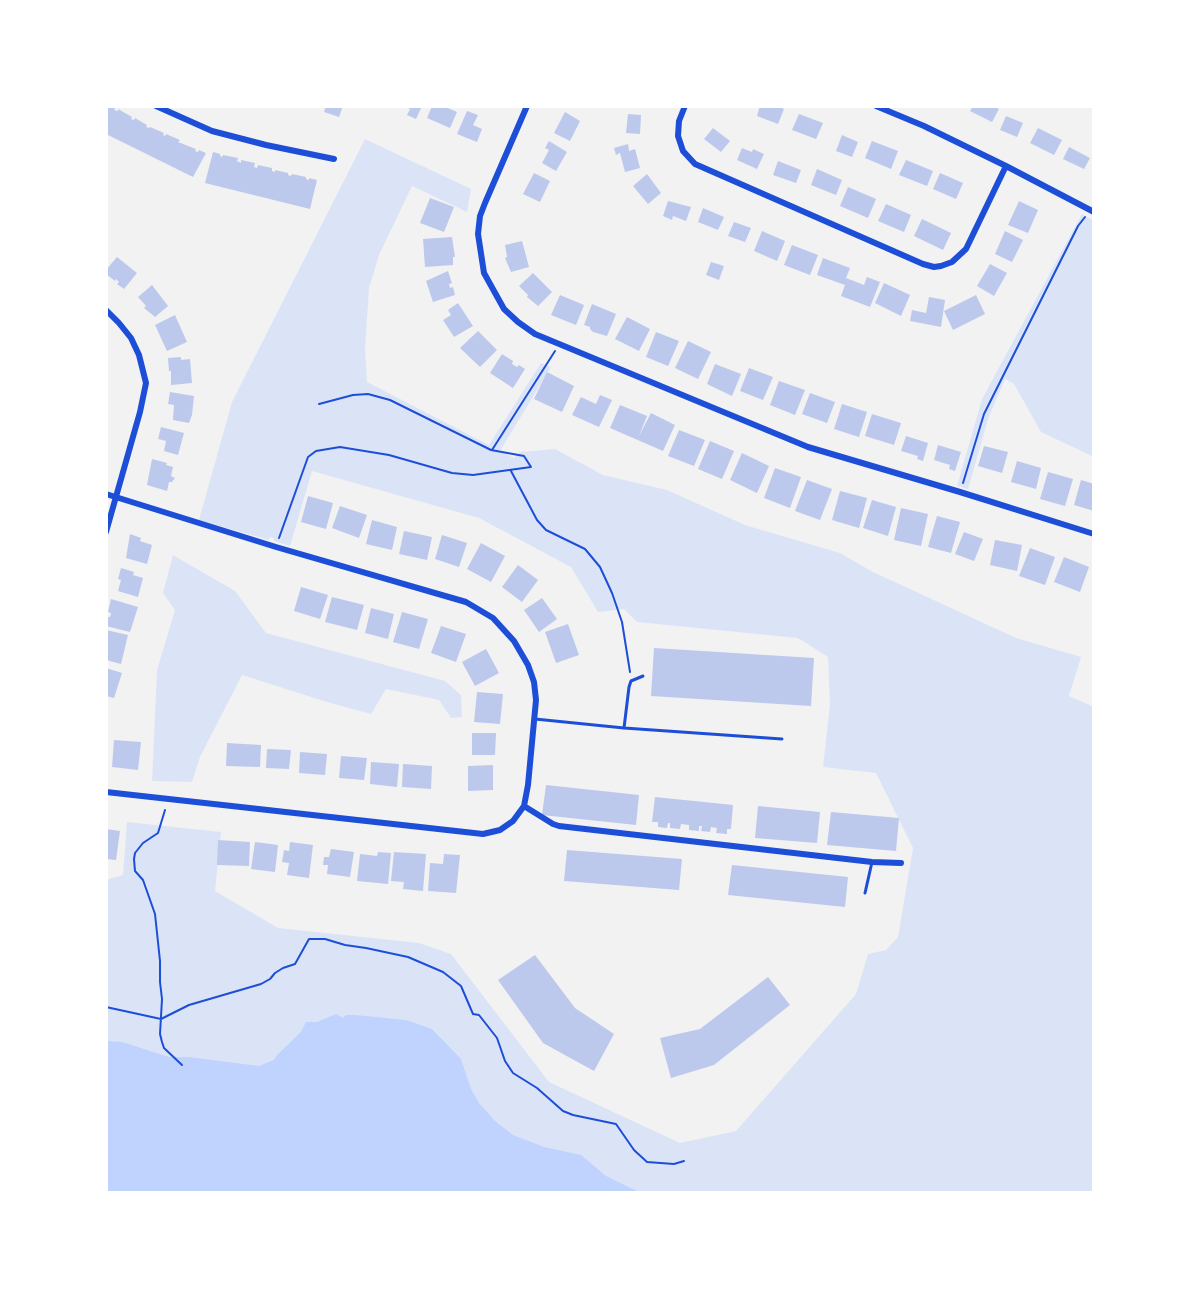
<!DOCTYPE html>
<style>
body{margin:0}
#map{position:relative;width:1200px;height:1299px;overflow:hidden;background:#f2f2f2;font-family:"Noto Serif",serif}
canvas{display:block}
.frame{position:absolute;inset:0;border:108px solid #fff;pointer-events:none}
</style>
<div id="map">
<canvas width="1200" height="1299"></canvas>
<div class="frame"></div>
</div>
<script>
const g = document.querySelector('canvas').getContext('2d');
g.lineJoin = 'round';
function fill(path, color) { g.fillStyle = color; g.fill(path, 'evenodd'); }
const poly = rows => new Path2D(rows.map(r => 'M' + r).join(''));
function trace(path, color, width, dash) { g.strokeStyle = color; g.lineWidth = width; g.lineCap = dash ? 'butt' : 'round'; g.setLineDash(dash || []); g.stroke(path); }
const green = poly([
 [365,139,471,189,467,212,412,186,379,255,369,288,365,349,367,382,489,445,541,363,551,367,500,451,514,458,520,452,555,449,603,475,667,490,745,525,840,553,871,571,1016,638,1081,657,1069,696,1094,707,1094,1193,613,1193,273,1075,106,1051,106,880,123,875,127,822,221,832,215,891,278,928,419,943,451,954,549,1082,680,1143,736,1131,856,994,868,954,886,950,898,937,913,848,876,773,823,767,830,704,828,657,803,641,797,638,637,622,624,609,598,612,571,567,479,518,312,471,290,546,274,541,274,538,270,537,269,540,199,520,232,402],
 [1082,214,1094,221,1094,457,1041,432,1014,384,1005,379,988,419,968,489,957,486,982,399],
 [173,555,235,591,266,633,445,681,461,695,462,717,451,718,439,700,386,689,371,714,327,702,242,675,200,757,192,782,152,781,157,670,175,610,163,593]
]);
const water = poly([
 [336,1014,343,1018,346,1015,355,1015,406,1020,432,1029,461,1059,471,1089,479,1103,495,1121,513,1135,544,1147,581,1155,606,1176,641,1193,106,1193,106,1041,122,1042,169,1057,189,1057,259,1066,274,1060,277,1055,301,1032,306,1022,317,1022]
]);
const building = poly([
 [108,106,115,108,114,110,118,111,118,109,132,117,131,119,134,120,135,118,147,125,146,127,149,128,150,127,164,133,163,135,165,136,166,134,180,140,178,142,196,149,195,151,198,152,199,150,206,153,193,177,106,134,106,110],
 [326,106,343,106,339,117,324,112],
 [404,106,422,106,416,119,407,115,410,109],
 [432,106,443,106,457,112,450,128,427,118],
 [760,106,778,106,784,109,778,124,757,116],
 [973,106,993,106,999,109,992,122,970,111],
 [467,111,478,115,473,125,482,129,477,142,457,134],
 [565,112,580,121,570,141,554,133],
 [628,114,641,115,640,134,626,133],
 [799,114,823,123,816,139,792,130],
 [1006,116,1023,123,1017,137,1000,130],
 [713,128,730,141,721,152,704,139],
 [1038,128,1062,140,1054,155,1030,143],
 [842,135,858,142,852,157,836,151],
 [549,141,567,152,556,171,542,163,549,150,545,148],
 [872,141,898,151,891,169,865,158],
 [628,144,629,151,635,149,640,168,625,172,620,153,616,155,614,148],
 [1069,147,1090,158,1084,169,1063,159],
 [742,148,752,152,753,149,764,154,757,169,737,160],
 [213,152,220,154,220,156,222,157,223,155,238,158,237,161,241,163,241,160,255,163,254,167,257,168,258,165,272,168,272,171,275,172,275,170,288,173,288,175,291,176,292,174,306,177,306,179,309,180,309,178,317,180,310,209,205,183],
 [906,160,933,171,927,186,899,175],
 [778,161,801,170,796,183,773,175],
 [817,169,842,180,836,195,811,185],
 [534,173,550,181,540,202,523,194],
 [940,173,963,183,956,199,933,189],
 [647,174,661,193,648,204,633,186],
 [848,187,876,199,868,218,840,206],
 [430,198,454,207,444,232,420,223],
 [668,201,691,207,686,221,673,216,672,220,663,216],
 [1019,201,1038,210,1028,233,1008,225],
 [886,204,911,215,904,232,878,221],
 [703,208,724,217,718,230,698,222],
 [922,219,951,233,943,250,914,236],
 [734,222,751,228,745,242,728,236],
 [762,231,785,241,777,261,754,251],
 [1005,231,1023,240,1012,262,995,254],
 [452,237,455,257,453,257,453,265,425,267,423,239],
 [522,241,529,267,511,272,505,258,507,257,505,245],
 [792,245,818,255,810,275,784,265],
 [117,257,137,273,124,289,117,284,119,282,116,279,115,281,106,274,106,270],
 [823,258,850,268,846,278,864,285,867,277,880,282,870,307,841,296,845,285,817,275],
 [711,262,724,266,719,280,706,275],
 [990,264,1007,273,994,296,977,286],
 [448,271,452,283,449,284,450,288,453,287,455,295,433,302,426,281],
 [533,273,552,292,538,306,527,297,528,295,519,286],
 [884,283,910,295,901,316,875,303],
 [152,285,168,306,155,317,144,308,146,306,138,297],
 [560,295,584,305,576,325,551,315],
 [976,295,985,314,953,330,944,311],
 [929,297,945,300,941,327,910,321,912,310,926,313],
 [458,303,473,326,454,337,443,320,451,315,448,310],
 [592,304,616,314,607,336,593,332,590,329,590,327,584,325],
 [175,315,187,342,167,351,155,325],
 [627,317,650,329,639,351,615,339],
 [478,331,497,350,480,367,460,348],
 [656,332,679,341,668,366,646,357],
 [688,341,711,352,698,379,675,368],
 [502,354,513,361,512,364,517,367,519,365,525,369,513,388,490,373],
 [181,357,181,360,190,359,192,383,171,385,171,371,169,371,168,358],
 [715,364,741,374,732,396,707,384],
 [749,368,773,377,763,400,740,391],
 [547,372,574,386,562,412,534,399],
 [779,381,805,390,795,415,770,405],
 [170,392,194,396,192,415,189,423,173,420,174,405,168,404],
 [810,393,835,402,827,423,802,414],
 [600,395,612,400,599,427,572,415,581,397,596,404],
 [842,404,867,412,859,437,834,429],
 [620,405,647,416,639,436,651,413,675,425,663,451,610,428],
 [872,414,901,423,894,445,865,436],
 [161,427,184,433,178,455,164,451,166,441,158,439],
 [679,430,705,440,694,466,668,456],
 [906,436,928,443,923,461,917,459,918,456,901,451],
 [710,441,734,451,722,479,698,469],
 [938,445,961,452,955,471,949,469,950,465,934,460],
 [984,446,1008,452,1002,473,978,466],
 [742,453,769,466,757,493,730,480],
 [152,459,167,463,166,465,173,467,171,476,175,478,172,482,169,482,167,491,147,485],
 [1017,461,1041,468,1036,489,1011,482],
 [775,468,801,477,790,508,764,498],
 [1048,472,1073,479,1065,506,1040,499],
 [807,480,832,489,820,520,795,511],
 [1081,480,1094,484,1094,511,1074,505],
 [840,491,867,498,859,528,832,520],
 [308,496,333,503,326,529,301,522],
 [872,500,896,507,888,536,863,528],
 [340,506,367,515,359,538,332,528],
 [901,508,928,514,921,546,894,540],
 [937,516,960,522,951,553,928,547],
 [372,520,397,527,392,550,366,544],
 [404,531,432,537,427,560,399,554],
 [964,532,983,539,974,561,955,554],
 [130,534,141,538,140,541,152,545,147,564,126,558],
 [442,535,467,543,459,567,435,559],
 [995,540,1022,545,1017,571,990,565],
 [481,543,505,556,491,582,467,569],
 [1030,548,1055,557,1045,585,1019,576],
 [1064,557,1089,567,1080,592,1054,582],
 [518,565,538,580,522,602,502,587],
 [121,568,134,572,133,575,143,578,138,597,118,591,121,580,118,579],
 [301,587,328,595,320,619,294,611],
 [332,597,364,605,357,630,325,622],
 [542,598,557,619,539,632,524,610],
 [111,599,138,607,130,632,106,626,107,617,110,617,111,613,108,612],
 [371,608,394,614,388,639,365,633],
 [402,612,428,619,419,649,393,642],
 [568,624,579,655,556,663,545,632],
 [441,626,466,634,456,662,431,653],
 [106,630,128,635,121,664,106,660],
 [654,648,814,658,811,706,651,696],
 [486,649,499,673,475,686,462,662],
 [106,668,122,673,114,698,106,696],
 [477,692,503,694,500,724,474,722],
 [472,733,496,733,495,755,472,755],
 [114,740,141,742,138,770,112,767],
 [227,743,261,745,260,767,226,766],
 [267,749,291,750,289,769,266,768],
 [300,752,327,754,325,775,299,773],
 [341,756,367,758,364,780,339,778],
 [371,762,399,764,397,787,370,784],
 [403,764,432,766,431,789,402,787],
 [493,765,493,790,468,791,468,766],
 [546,785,639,795,636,825,542,815],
 [655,797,733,805,731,829,727,829,727,834,716,833,717,828,711,827,710,832,701,831,702,826,699,826,699,831,689,830,689,825,681,824,680,829,670,828,670,823,668,823,667,828,658,827,658,822,652,822],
 [758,806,820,812,817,843,755,838],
 [831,812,899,818,896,851,827,845],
 [106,829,120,831,116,860,106,859],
 [218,840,250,842,249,866,217,865],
 [255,842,278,845,275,872,251,869],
 [290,842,313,845,309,878,287,875,289,863,282,862,284,850,289,851],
 [331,849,354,852,350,877,327,874,328,865,323,865,324,857,329,857],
 [567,850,682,859,679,890,564,881],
 [378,852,391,853,388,884,357,881,360,854,377,856],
 [394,852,426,854,423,891,403,889,404,882,391,881],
 [444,854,460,855,456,893,428,891,430,863,443,864],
 [732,865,848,877,845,907,728,895],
 [535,955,575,1008,614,1034,594,1071,543,1043,498,980],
 [768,977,790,1005,714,1065,671,1078,660,1038,700,1029]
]);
const path = poly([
 [492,450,555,351],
 [511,471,537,520,546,530,585,549,600,567,612,593,622,622,630,672],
 [963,483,984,414,1078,226,1085,217],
 [279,538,308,457,316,451,340,447,389,455,452,473,473,475,531,467,524,456,491,450,390,400,368,394,353,395,319,404],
 [165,810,158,833,143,843,135,853,134,859,135,871,143,880,155,914,160,961,160,982,162,999,160,1034,162,1042,164,1048,182,1065],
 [106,1007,161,1019,189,1005,261,984,270,979,275,973,283,968,295,964,309,939,325,939,345,945,366,948,408,957,443,972,461,986,473,1014,479,1015,497,1038,505,1061,513,1073,537,1088,563,1111,573,1115,616,1124,634,1150,647,1162,674,1164,684,1161]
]);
const service = poly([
 [535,719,624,728,782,739],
 [624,728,629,687,631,681,643,676],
 [865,893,872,862]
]);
const minor = poly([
 [156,106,212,131,266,145,334,159],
 [527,106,485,203,480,216,478,234,484,273,504,309,518,322,535,334,808,447,960,492,1094,534],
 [685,106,679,121,678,136,683,151,695,164,923,264,934,267,941,266,952,262,966,249,1006,166],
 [876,106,924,126,1006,166,1094,212],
 [106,310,119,323,131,338,139,355,146,383,140,412,106,532],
 [106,494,276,547,466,602,493,618,514,641,528,665,534,682,536,700,528,785,524,806,513,821,500,830,483,834,106,792],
 [524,806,553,824,559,826,872,862,901,863]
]);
fill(green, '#dbe4f7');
fill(water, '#bfd3fe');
fill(building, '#bdc9ec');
trace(path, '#1d4ed8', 2);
trace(service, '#1d4ed8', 3);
trace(minor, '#1d4ed8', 6);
</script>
